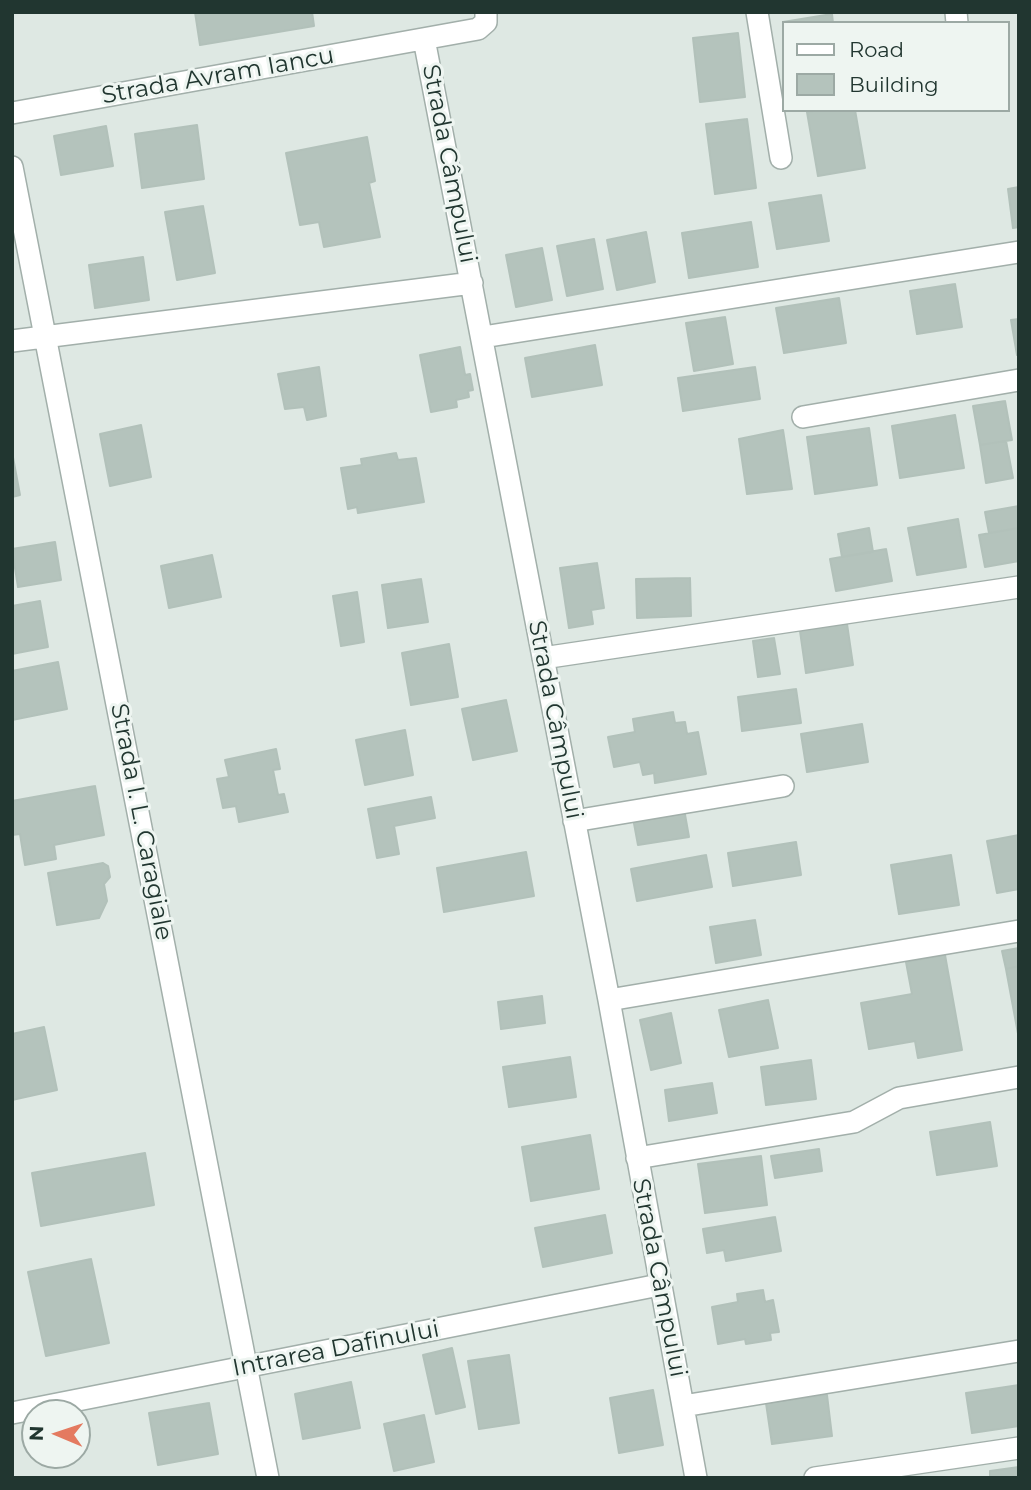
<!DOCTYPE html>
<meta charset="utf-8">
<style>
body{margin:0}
#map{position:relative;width:1031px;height:1490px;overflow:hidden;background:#dee8e3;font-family:Montserrat,sans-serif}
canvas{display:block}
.frame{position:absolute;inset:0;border:14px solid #213630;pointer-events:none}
.legend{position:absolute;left:782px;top:21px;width:228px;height:91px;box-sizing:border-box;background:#eef5f1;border:2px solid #9ca9a4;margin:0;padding:9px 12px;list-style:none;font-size:21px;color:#213630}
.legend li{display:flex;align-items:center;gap:14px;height:35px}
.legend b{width:35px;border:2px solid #9ca9a4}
.north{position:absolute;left:21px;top:1399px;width:70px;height:70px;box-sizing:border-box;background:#eef5f1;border:2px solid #9ca9a4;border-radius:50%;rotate:272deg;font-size:19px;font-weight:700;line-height:28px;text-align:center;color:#213630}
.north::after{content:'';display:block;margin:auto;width:24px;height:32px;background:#e47a60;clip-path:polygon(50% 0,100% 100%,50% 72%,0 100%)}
</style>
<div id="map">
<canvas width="1031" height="1490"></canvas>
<div class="frame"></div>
<ul class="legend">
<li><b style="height:9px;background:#fff"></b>Road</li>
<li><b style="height:19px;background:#b4c3bc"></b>Building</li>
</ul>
<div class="north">N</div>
</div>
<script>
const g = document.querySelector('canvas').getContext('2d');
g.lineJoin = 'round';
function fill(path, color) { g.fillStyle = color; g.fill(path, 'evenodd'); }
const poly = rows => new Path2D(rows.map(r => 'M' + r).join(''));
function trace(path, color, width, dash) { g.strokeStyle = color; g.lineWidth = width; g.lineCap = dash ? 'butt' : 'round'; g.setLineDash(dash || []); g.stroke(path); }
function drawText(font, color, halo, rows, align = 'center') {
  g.font = font + ' Montserrat,sans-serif'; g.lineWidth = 6; g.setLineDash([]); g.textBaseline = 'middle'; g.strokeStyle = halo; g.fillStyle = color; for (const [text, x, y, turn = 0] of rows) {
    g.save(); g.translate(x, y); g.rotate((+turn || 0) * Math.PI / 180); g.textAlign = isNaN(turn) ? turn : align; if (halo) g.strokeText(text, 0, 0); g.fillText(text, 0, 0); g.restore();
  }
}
const building = poly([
 [195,12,312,12,314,26,200,45,195,12],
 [832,14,833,23,784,23,784,29,783,22,832,14],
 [738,33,745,97,700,102,693,38,738,33],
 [819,110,855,110,865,168,818,176,807,112,819,110],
 [747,119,756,188,715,194,706,124,747,119],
 [197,125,204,179,142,188,135,134,197,125],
 [106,126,113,166,61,175,54,136,106,126],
 [367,137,375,181,369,183,380,237,324,247,319,222,300,225,286,153,367,137],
 [1019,187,1019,227,1013,228,1008,189,1019,187],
 [821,195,829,241,777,249,769,203,821,195],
 [203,206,215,273,177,280,165,212,203,206],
 [751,222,758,267,689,278,682,233,751,222],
 [646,232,655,282,617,290,607,240,646,232],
 [594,239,603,289,567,296,557,246,594,239],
 [542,248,552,300,516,307,506,255,542,248],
 [143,257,149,300,95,308,89,265,143,257],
 [955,284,962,327,917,334,910,291,955,284],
 [839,298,846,343,784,353,776,308,839,298],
 [725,317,733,364,694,371,686,323,725,317],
 [1019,319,1019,354,1017,355,1011,320,1019,319],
 [595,345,602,385,532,397,525,358,595,345],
 [460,347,465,375,470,374,473,390,468,391,469,397,456,400,457,407,431,412,420,355,460,347],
 [319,367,326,416,307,420,304,407,285,409,278,374,319,367],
 [755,367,760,399,683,411,678,378,755,367],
 [1005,401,1012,440,980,445,973,406,1005,401],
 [955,415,964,468,900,478,892,426,955,415],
 [141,425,151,477,110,486,100,434,141,425],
 [869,428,877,485,815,494,807,437,869,428],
 [783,430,792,489,747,494,739,439,783,430],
 [1006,441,1013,478,986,483,980,445,1006,441],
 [12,452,20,495,12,497,12,452],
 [396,453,398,460,416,458,424,502,358,513,357,507,348,509,341,468,362,465,361,459,396,453],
 [1019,506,1019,528,989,533,985,512,1019,506],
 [958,519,966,567,917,575,908,528,958,519],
 [869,528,873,552,842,557,838,534,869,528],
 [1019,528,1019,561,985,567,979,535,1019,528],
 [55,542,61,580,18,587,12,549,55,542],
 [886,549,892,581,836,591,830,559,886,549],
 [212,555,221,597,169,608,161,566,212,555],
 [597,563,604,608,591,610,593,624,569,628,560,568,597,563],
 [690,578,691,616,637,618,636,579,690,578],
 [421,579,428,622,388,628,382,585,421,579],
 [357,592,364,642,341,646,333,596,357,592],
 [40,601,48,647,12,654,12,606,40,601],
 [847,624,853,665,806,673,800,631,847,624],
 [774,638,780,674,758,677,753,641,774,638],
 [449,644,458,697,411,705,402,653,449,644],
 [58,662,67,709,12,720,12,671,58,662],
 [796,689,801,723,742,731,738,697,796,689],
 [506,700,517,751,473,760,462,709,506,700],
 [673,712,675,723,685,722,687,734,698,732,706,774,655,783,654,773,643,775,640,762,614,767,608,737,635,732,633,719,673,712],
 [862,724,868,762,807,772,801,734,862,724],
 [405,730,413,775,365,785,356,740,405,730],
 [276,749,280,769,273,770,278,795,284,794,288,812,239,822,236,806,223,808,217,779,229,777,225,760,276,749],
 [95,786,104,835,54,845,56,859,25,865,20,834,12,835,12,801,95,786],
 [431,797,435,818,394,826,399,854,377,858,368,809,431,797],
 [684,809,689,837,638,845,633,818,684,809],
 [1019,835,1019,889,997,893,987,841,1019,835],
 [796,842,801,875,733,886,728,853,796,842],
 [526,852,534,896,444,912,437,868,526,852],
 [706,855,712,887,637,901,631,869,706,855],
 [951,855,959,905,899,914,891,865,951,855],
 [103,863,108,866,110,877,104,884,107,901,99,918,57,925,48,873,103,863],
 [755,920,761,955,716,963,710,927,755,920],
 [1019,948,1019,966,1006,969,1002,951,1019,948],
 [945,955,962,1050,918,1058,915,1041,869,1049,861,1003,912,994,906,962,945,955],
 [1019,966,1019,1039,1006,969,1019,966],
 [542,996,545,1023,501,1029,498,1002,542,996],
 [768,1000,778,1048,729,1057,719,1010,768,1000],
 [671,1013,681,1063,651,1070,640,1020,671,1013],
 [44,1027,57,1090,12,1100,12,1034,44,1027],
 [570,1057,576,1097,509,1107,503,1067,570,1057],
 [811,1060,816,1099,766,1105,761,1067,811,1060],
 [712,1083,717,1113,669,1121,665,1090,712,1083],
 [990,1122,997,1166,937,1175,930,1132,990,1122],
 [590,1135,599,1189,531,1201,522,1147,590,1135],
 [819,1149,822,1171,775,1178,771,1156,819,1149],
 [145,1153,154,1205,41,1226,32,1173,145,1153],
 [761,1156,767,1205,705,1213,698,1164,761,1156],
 [605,1215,612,1253,543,1267,535,1228,605,1215],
 [775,1217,781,1251,726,1261,724,1250,707,1253,703,1229,775,1217],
 [91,1259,109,1343,46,1356,28,1272,91,1259],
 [763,1290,765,1302,773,1300,779,1332,770,1333,771,1340,746,1344,745,1339,718,1344,712,1307,738,1302,737,1294,763,1290],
 [452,1348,465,1407,436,1414,423,1355,452,1348],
 [509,1355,519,1423,479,1429,468,1361,509,1355],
 [351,1382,360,1428,303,1439,295,1394,351,1382],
 [1019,1385,1019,1426,972,1433,966,1393,1019,1385],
 [653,1390,663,1445,619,1453,610,1398,653,1390],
 [827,1395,832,1436,772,1444,766,1403,827,1395],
 [209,1403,218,1454,158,1465,149,1413,209,1403],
 [424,1415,434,1462,394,1471,384,1424,424,1415],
 [1019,1467,1019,1478,990,1478,990,1471,1019,1467]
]);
const minor = poly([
 [757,12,781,158],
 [956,12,957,23],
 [424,39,609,1000,696,1478],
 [12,113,478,29,486,22,486,12],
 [12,167,268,1478],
 [483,337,1019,252],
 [12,341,472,283],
 [803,417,1019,380],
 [543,658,1019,587],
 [574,821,783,786],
 [609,1000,1019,931],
 [637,1158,854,1122,899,1098,1019,1077],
 [683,1406,1019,1351],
 [12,1413,659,1285],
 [815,1478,1019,1448]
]);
const streetNames = [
 ["Strada Avram Iancu",218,76,-10],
 ["Strada Câmpului",449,164,79],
 ["Strada Câmpului",555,720,79],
 ["Strada I. L. Caragiale",141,822,79],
 ["Strada Câmpului",659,1278,79],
 ["Intrarea Dafinului",336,1349,-11]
];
fill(building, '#b4c3bc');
trace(building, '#b2c1ba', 2);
trace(minor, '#a2afaa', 24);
trace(minor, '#fff', 21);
drawText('24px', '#213630', '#eef5f1', streetNames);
</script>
